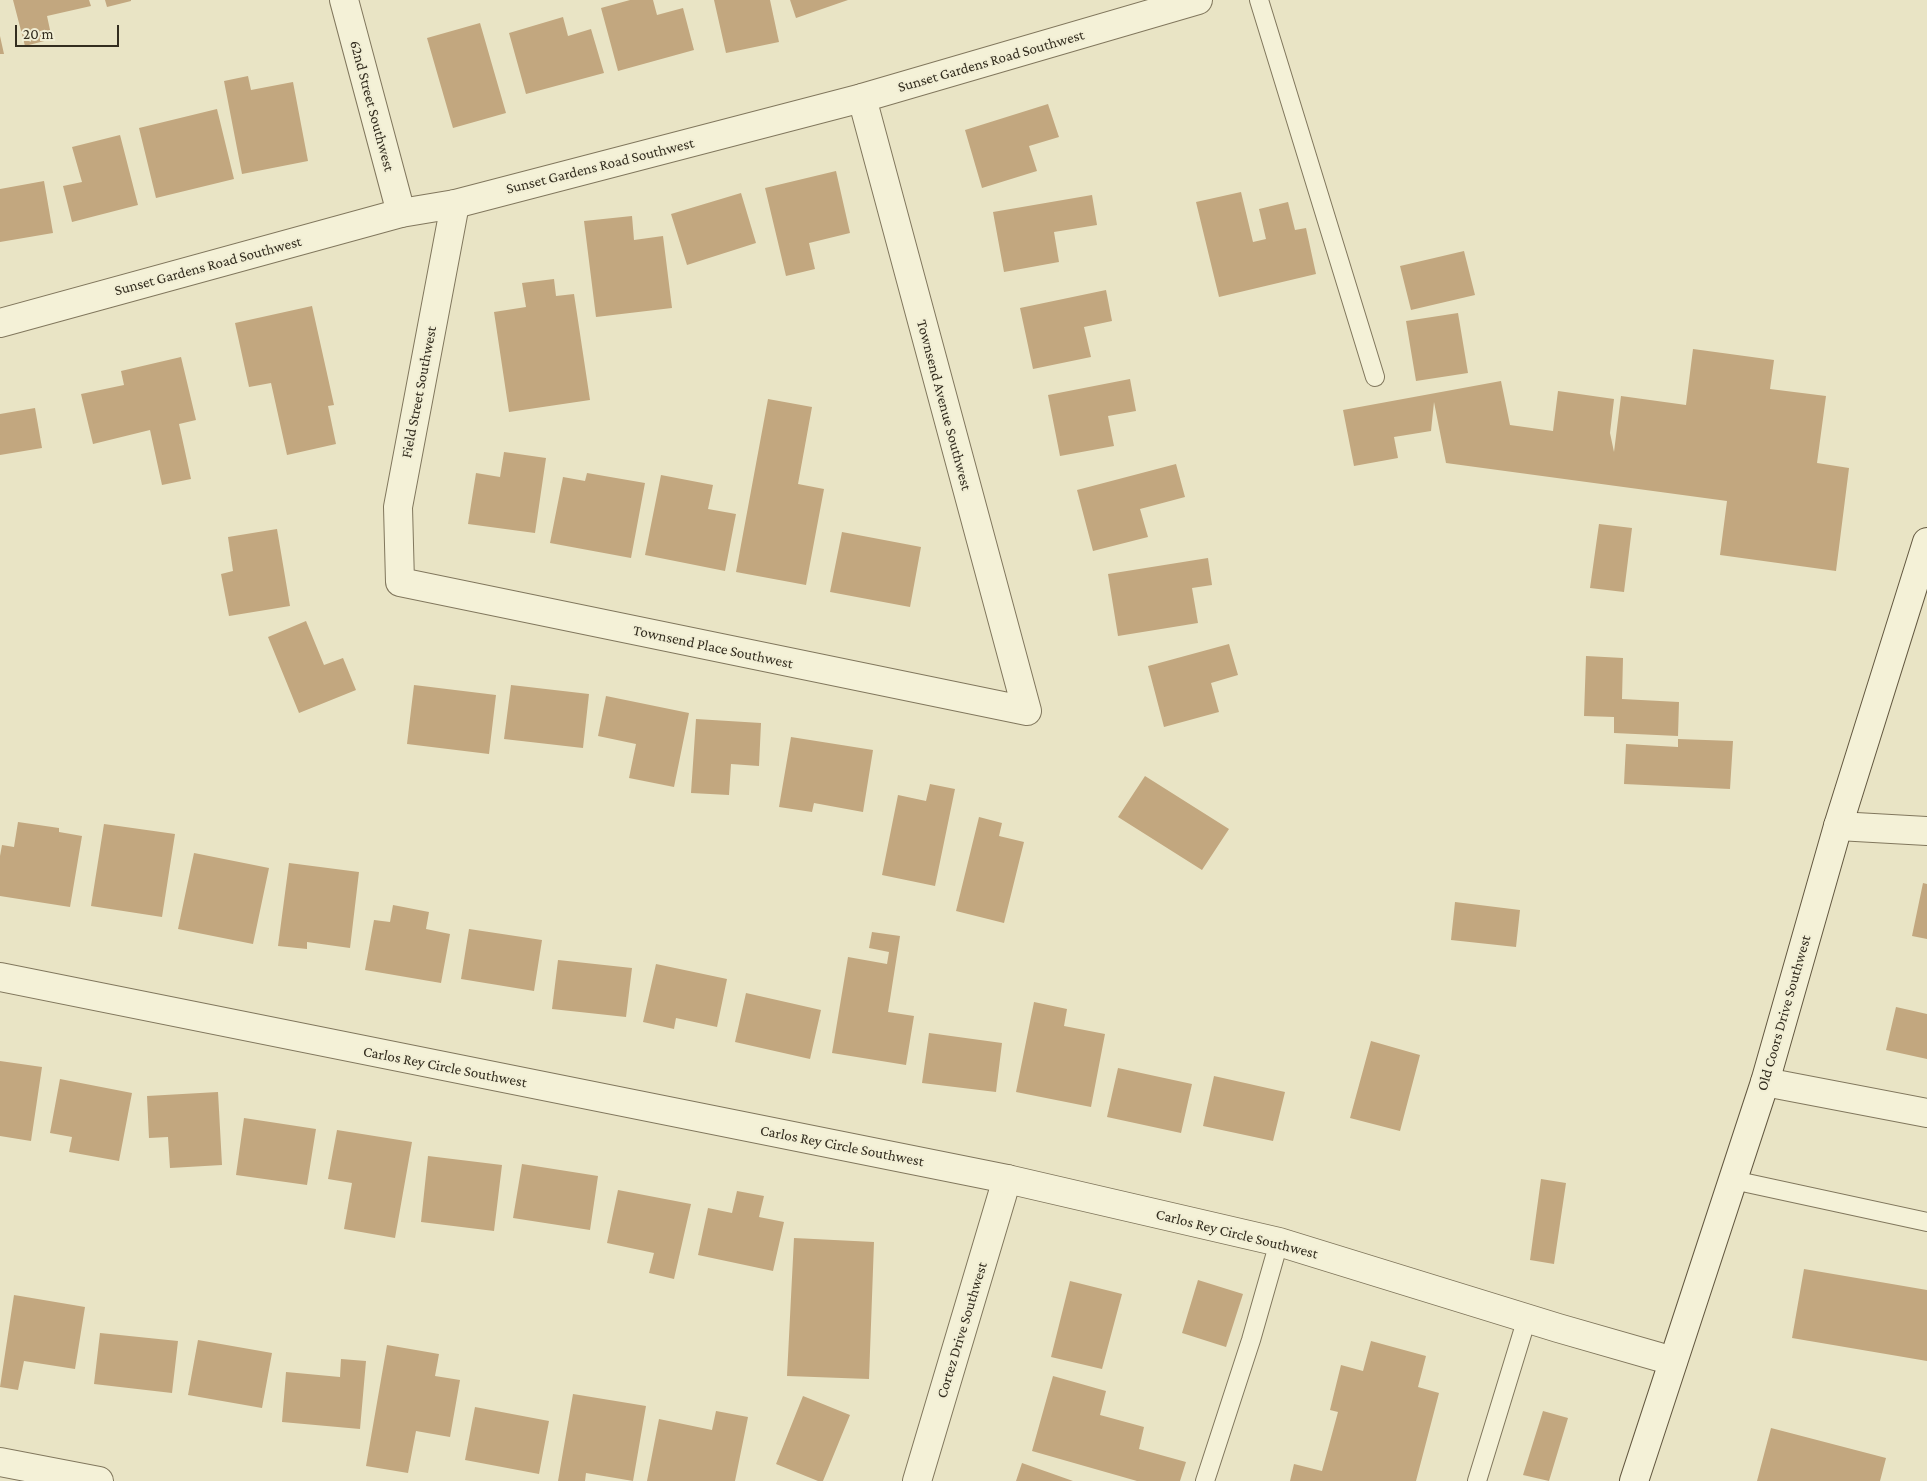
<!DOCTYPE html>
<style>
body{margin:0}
#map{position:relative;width:1927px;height:1481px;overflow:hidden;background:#e9e4c5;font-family:"Crimson Pro",serif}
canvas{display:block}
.scale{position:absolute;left:15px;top:25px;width:104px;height:22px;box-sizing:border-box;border:2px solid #332d1f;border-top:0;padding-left:6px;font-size:15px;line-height:18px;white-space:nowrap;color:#332d1f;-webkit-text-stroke:4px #f1eed4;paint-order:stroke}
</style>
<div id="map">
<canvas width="1927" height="1481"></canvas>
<div class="scale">20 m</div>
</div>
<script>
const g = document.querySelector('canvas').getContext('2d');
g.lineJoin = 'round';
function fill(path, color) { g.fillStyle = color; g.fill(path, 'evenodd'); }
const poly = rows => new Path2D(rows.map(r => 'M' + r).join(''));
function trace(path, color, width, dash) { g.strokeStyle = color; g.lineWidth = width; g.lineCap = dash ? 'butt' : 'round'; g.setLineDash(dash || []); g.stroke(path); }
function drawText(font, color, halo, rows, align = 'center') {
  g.font = font + ' "Crimson Pro",serif'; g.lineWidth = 4; g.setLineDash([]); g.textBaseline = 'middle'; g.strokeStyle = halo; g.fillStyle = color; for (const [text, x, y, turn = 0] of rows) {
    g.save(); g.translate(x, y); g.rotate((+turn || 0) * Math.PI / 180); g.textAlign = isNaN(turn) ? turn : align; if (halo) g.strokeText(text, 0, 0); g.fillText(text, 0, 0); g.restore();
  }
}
const building = poly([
 [13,0,89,0,91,6,47,16,52,39,25,46],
 [105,0,131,0,131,1,107,7],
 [630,0,653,0,657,15,683,8,694,50,618,71,601,8],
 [714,0,770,0,779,42,726,53],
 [790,0,848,0,796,18],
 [563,17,568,36,591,29,604,73,526,94,509,33],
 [480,23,506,113,453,128,427,38],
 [0,36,4,54,0,54],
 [248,76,251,90,293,82,308,161,242,174,224,81],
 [1048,104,1059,137,1029,146,1037,171,982,188,965,130],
 [217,109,234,179,156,198,139,128],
 [120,135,138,205,72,222,63,186,82,182,72,147],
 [836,171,850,233,809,243,815,269,786,276,765,188],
 [44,181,53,233,0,242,0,189],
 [1241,192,1253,242,1266,239,1259,209,1288,202,1295,230,1306,228,1316,274,1219,297,1196,202],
 [741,193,756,243,687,265,671,214],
 [1092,195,1097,225,1054,232,1059,262,1004,272,993,212],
 [632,216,634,240,663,236,672,308,596,317,584,221],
 [1464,251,1475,295,1411,310,1400,266],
 [554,279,556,296,574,294,590,400,509,412,494,312,526,307,522,283],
 [1106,290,1112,321,1084,327,1091,357,1033,369,1020,308],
 [312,306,334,405,328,406,336,444,287,455,271,383,249,387,235,323],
 [1458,313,1468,373,1416,381,1406,321],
 [1693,349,1774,360,1770,389,1826,396,1817,463,1849,468,1836,571,1720,555,1727,501,1446,463,1434,402,1431,431,1394,437,1398,458,1354,466,1343,410,1501,381,1510,425,1553,431,1558,391,1614,399,1610,433,1614,452,1621,396,1686,405],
 [181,357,196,420,179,424,191,479,162,485,150,430,93,444,81,394,124,385,121,371],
 [1130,379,1136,411,1108,416,1114,446,1060,456,1048,395],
 [768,399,812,407,798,484,824,489,806,585,736,572],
 [35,408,42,448,0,455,0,414],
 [504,452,546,458,535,533,468,524,476,473,500,477],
 [1176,464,1185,497,1140,509,1148,537,1093,551,1077,490],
 [587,473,645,483,631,558,550,543,563,477,585,481],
 [661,475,713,485,708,509,736,514,725,571,645,555],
 [1599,524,1632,528,1624,592,1590,588],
 [277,529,290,606,229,616,221,574,233,571,228,537],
 [842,532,921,547,910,607,830,592],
 [1208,558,1212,585,1192,588,1198,623,1118,636,1108,574],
 [306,621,324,665,343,658,356,690,299,713,268,637],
 [1229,644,1238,675,1211,683,1219,712,1164,727,1148,666],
 [1586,656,1623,658,1622,699,1679,702,1678,736,1614,733,1614,717,1584,716],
 [414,685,496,695,489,754,407,744],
 [511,685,589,694,583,748,504,739],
 [606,696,689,713,674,787,629,778,636,744,598,736],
 [696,719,761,723,759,766,731,764,729,795,691,793],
 [791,737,873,750,863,812,814,803,812,812,779,807],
 [1678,739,1733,741,1730,789,1624,784,1626,744,1678,747],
 [1145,776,1229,829,1202,870,1118,817],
 [930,784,955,789,935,886,882,875,898,795,926,801],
 [979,817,1002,823,999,836,1024,842,1004,923,956,911],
 [18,822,59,828,59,832,82,836,70,907,0,896,0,856,2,845,14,847],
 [104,824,175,834,162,917,91,906],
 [194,853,269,868,253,944,178,929],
 [289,863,359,872,350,948,307,942,307,949,278,946],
 [1923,883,1927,884,1927,939,1912,936],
 [1455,902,1520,910,1516,947,1451,940],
 [393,905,429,912,426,929,450,934,441,983,365,970,374,920,390,922],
 [469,929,542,940,534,991,461,979],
 [872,932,900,936,888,1012,914,1016,906,1065,832,1053,848,957,887,964,889,952,869,948],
 [558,960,632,968,626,1017,552,1009],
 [656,964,727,979,717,1027,676,1018,674,1029,643,1022],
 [746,993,821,1010,810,1059,735,1042],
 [1034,1002,1067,1009,1064,1026,1105,1034,1091,1107,1016,1092],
 [1896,1007,1927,1014,1927,1059,1886,1050],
 [929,1033,1002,1043,996,1092,922,1083],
 [1371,1041,1420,1055,1400,1131,1350,1118],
 [0,1061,42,1067,31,1141,0,1136],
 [1118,1068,1192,1084,1181,1133,1107,1117],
 [1214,1076,1285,1092,1273,1141,1203,1126],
 [60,1079,132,1093,119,1161,69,1152,72,1137,50,1133],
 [218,1092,222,1165,170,1168,168,1137,149,1138,147,1096],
 [244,1118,316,1129,307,1185,236,1175],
 [337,1130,412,1142,395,1238,344,1229,352,1183,328,1179],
 [428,1156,502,1165,494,1231,421,1222],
 [522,1164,598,1176,590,1230,513,1218],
 [1541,1179,1566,1183,1554,1264,1530,1260],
 [618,1190,691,1204,674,1279,649,1273,654,1253,607,1243],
 [737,1191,764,1196,759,1217,784,1222,773,1271,698,1255,708,1208,732,1213],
 [794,1238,874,1242,869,1379,787,1376],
 [1804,1269,1927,1290,1927,1361,1792,1338],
 [1198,1280,1243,1294,1226,1347,1182,1333],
 [1070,1281,1122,1294,1102,1369,1051,1357],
 [14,1295,85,1307,75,1369,24,1361,18,1390,0,1387],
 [100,1333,178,1341,172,1393,94,1384],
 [198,1340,272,1353,262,1408,188,1395],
 [1371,1341,1426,1356,1418,1387,1439,1393,1416,1481,1290,1481,1294,1464,1322,1471,1338,1412,1330,1410,1341,1365,1363,1371],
 [387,1345,439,1354,435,1376,460,1380,450,1437,416,1431,408,1473,366,1466],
 [341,1359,366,1361,360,1429,282,1422,286,1372,340,1377],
 [1053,1376,1106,1391,1100,1415,1144,1427,1139,1449,1186,1462,1180,1481,1137,1481,1032,1451],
 [573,1394,646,1406,633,1481,586,1473,585,1481,558,1481],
 [803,1396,850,1415,823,1481,818,1481,776,1464],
 [475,1407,549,1421,539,1474,465,1460],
 [716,1411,748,1417,735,1481,647,1481,659,1419,712,1430],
 [1543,1411,1568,1418,1549,1481,1523,1475],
 [1771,1428,1886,1458,1880,1481,1757,1481],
 [1022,1463,1073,1481,1016,1481]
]);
const service = poly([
 [1259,0,1375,377],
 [1733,1180,1927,1222],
 [1205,1481,1251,1340,1279,1242],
 [1477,1481,1527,1318]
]);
const minor = poly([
 [344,0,401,213],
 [455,204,398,507,400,582,1027,711,862,98],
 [1838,826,1927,831],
 [1765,1082,1927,1113],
 [0,1462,99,1481],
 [917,1481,1007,1179]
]);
const tertiary = poly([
 [0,323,401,213,455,204,862,98,1198,0],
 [0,977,1007,1179,1279,1242,1558,1328,1673,1361]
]);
const secondary = poly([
 [1634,1481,1765,1082,1838,826,1927,542]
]);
const streetNames = [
 ["Sunset Gardens Road Southwest",991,61,-16],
 ["62nd Street Southwest",372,106,75],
 ["Sunset Gardens Road Southwest",600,166,-14],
 ["Sunset Gardens Road Southwest",208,266,-15],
 ["Field Street Southwest",419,392,-79],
 ["Townsend Avenue Southwest",944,405,75],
 ["Townsend Place Southwest",713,647,12],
 ["Old Coors Drive Southwest",1784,1013,-74],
 ["Carlos Rey Circle Southwest",445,1067,11],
 ["Carlos Rey Circle Southwest",842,1146,11],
 ["Carlos Rey Circle Southwest",1237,1234,14],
 ["Cortez Drive Southwest",962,1330,-73]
];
fill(building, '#c2a77f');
trace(service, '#81775d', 20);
trace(minor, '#81775d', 30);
trace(tertiary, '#81775d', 30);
trace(secondary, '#635840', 30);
trace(service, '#f4f1d7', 18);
trace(minor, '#f4f1d7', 28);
trace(tertiary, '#f4f1d7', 28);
trace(secondary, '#f4f1d7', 28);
drawText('15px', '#332d1f', '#f1eed4', streetNames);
</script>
